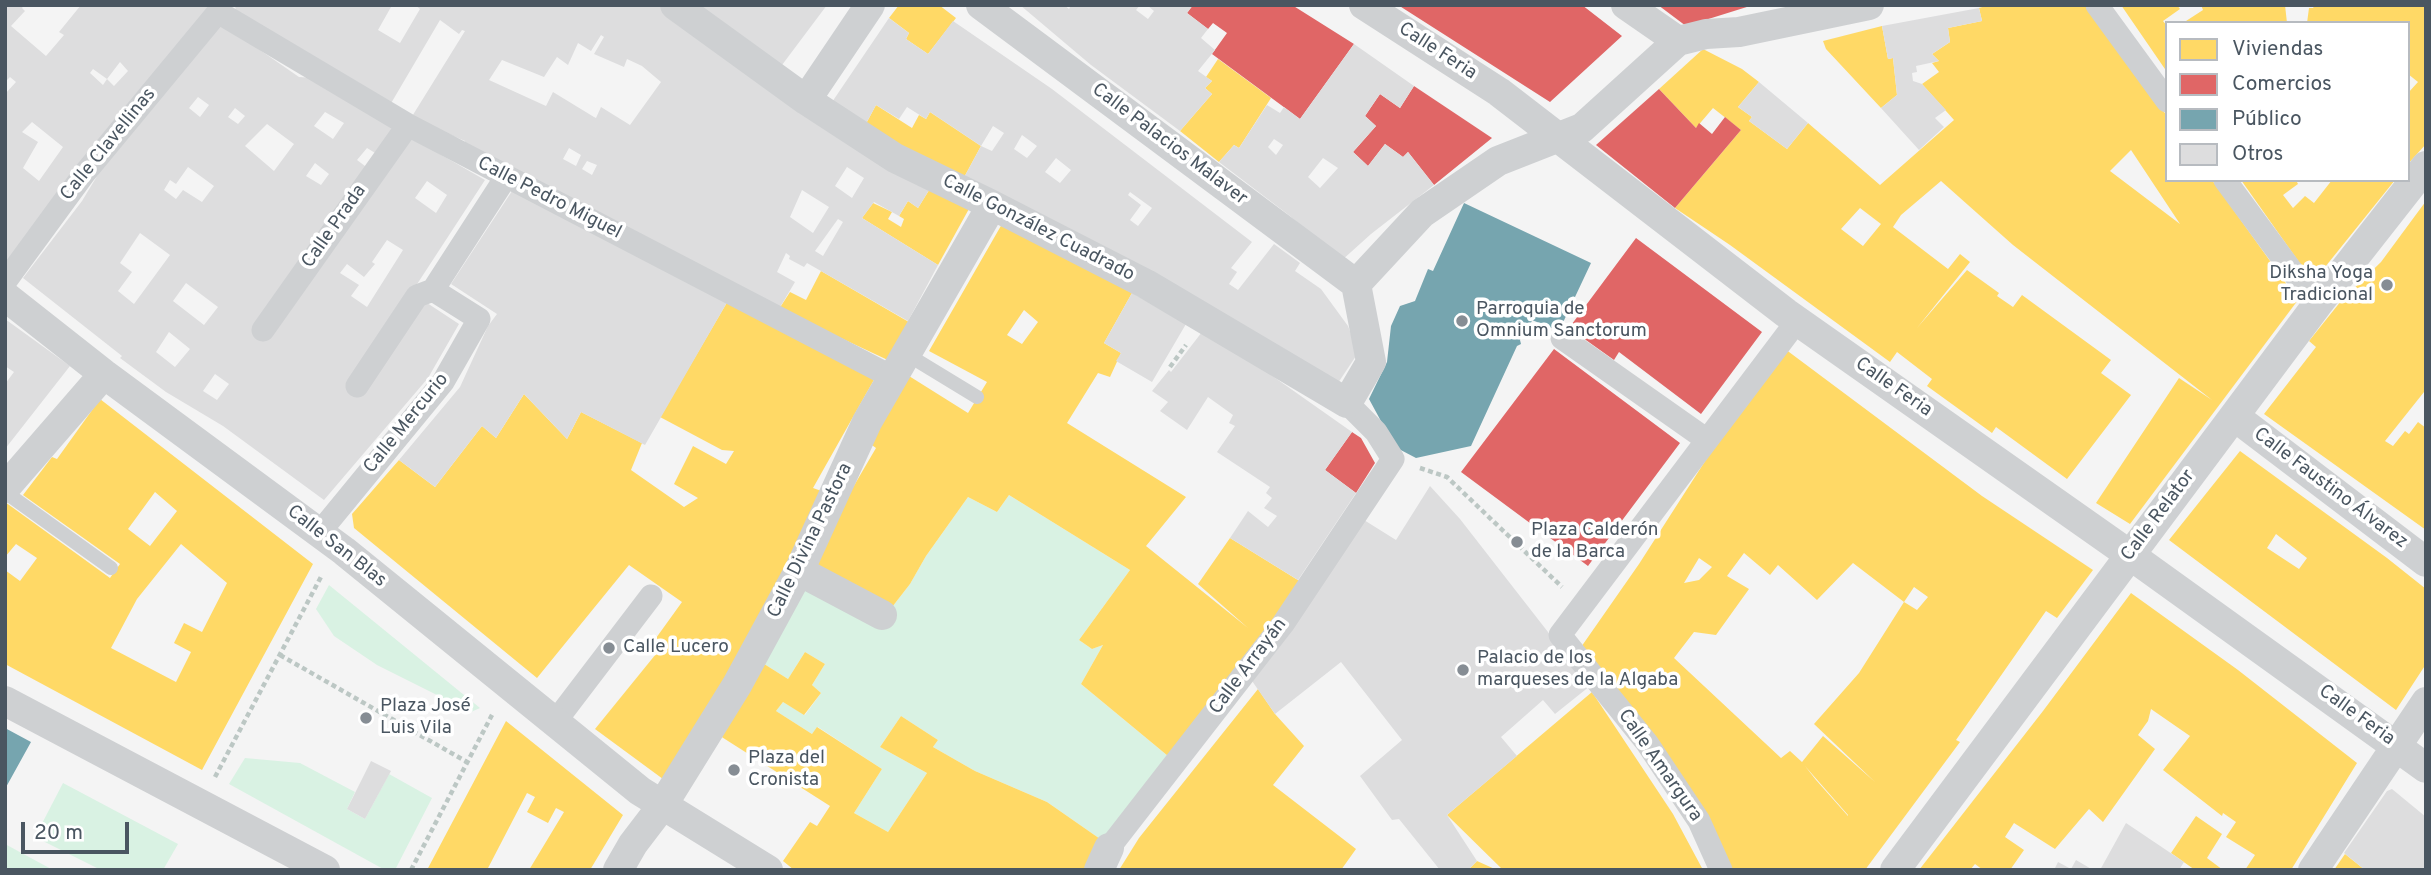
<!DOCTYPE html>
<meta charset="utf-8">
<style>
body{margin:0}
#map{position:relative;width:2431px;height:875px;overflow:hidden;background:#f4f4f4;font-family:Overpass,sans-serif}
canvas{display:block}
.frame{position:absolute;inset:0;border:7px solid #4a5661;pointer-events:none}
.legend{position:absolute;left:2165px;top:21px;width:245px;height:161px;box-sizing:border-box;background:#fff;border:2px solid #b7bbc0;margin:0;padding:9px 12px;list-style:none;font-size:21px;color:#4a5661}
.legend li{display:flex;align-items:center;gap:14px;height:35px}
.legend b{width:35px;border:2px solid #b7bbc0}
.scale{position:absolute;left:21px;top:822px;width:108px;height:32px;box-sizing:border-box;border:4px solid #4a5661;border-top:0;padding-left:9px;font-size:21px;line-height:24px;white-space:nowrap;color:#4a5661;-webkit-text-stroke:5px #fff;paint-order:stroke}
</style>
<div id="map">
<canvas width="2431" height="875"></canvas>
<div class="frame"></div>
<ul class="legend">
<li><b style="height:19px;background:#ffd966"></b>Viviendas</li>
<li><b style="height:19px;background:#e06666"></b>Comercios</li>
<li><b style="height:19px;background:#76a5af"></b>Público</li>
<li><b style="height:19px;background:#ddddde"></b>Otros</li>
</ul>
<div class="scale">20 m</div>
</div>
<script>
const g = document.querySelector('canvas').getContext('2d');
g.lineJoin = 'round';
function fill(path, color) { g.fillStyle = color; g.fill(path, 'evenodd'); }
const poly = rows => new Path2D(rows.map(r => 'M' + r).join(''));
function trace(path, color, width, dash) { g.strokeStyle = color; g.lineWidth = width; g.lineCap = dash ? 'butt' : 'round'; g.setLineDash(dash || []); g.stroke(path); }
function drawText(font, color, halo, rows, align = 'center') {
  g.font = font + ' Overpass,sans-serif'; g.lineWidth = 7; g.setLineDash([]); g.textBaseline = 'middle'; g.strokeStyle = halo; g.fillStyle = color; for (const [text, x, y, turn = 0] of rows) {
    g.save(); g.translate(x, y); g.rotate((+turn || 0) * Math.PI / 180); g.textAlign = isNaN(turn) ? turn : align; if (halo) g.strokeText(text, 0, 0); g.fillText(text, 0, 0); g.restore();
  }
}
const green = poly([
 [1009,495,1130,570,1079,640,1092,649,1103,645,1081,684,1168,756,1103,841,1047,802,975,771,933,747,938,740,901,716,880,747,927,773,888,832,854,813,882,769,818,727,812,734,776,711,783,702,805,715,821,693,812,685,825,664,805,652,788,679,761,662,803,580,889,611,910,584,926,556,968,497,997,512],
 [329,585,480,708,471,712,377,665,334,636,316,609],
 [245,758,300,763,355,792,347,809,365,819,389,774,432,798,395,870,385,870,229,784],
 [63,783,178,844,163,870,101,870,35,837],
 [5,844,53,870,5,870]
]);
const homes = poly([
 [899,5,939,5,956,18,928,54,906,39,909,33,889,18],
 [1989,5,2087,5,2167,116,2167,180,2212,180,2298,300,2130,524,2096,503,2179,378,2212,400,2013,245,1941,181,1901,215,1893,227,1948,269,1960,254,1970,262,1917,328,1967,270,1999,293,1997,296,2013,307,2022,295,2111,360,2101,373,2131,395,2067,479,1996,427,1992,433,1927,386,1932,379,1897,352,1890,362,1730,245,1675,208,1741,130,1713,108,1696,128,1659,89,1703,49,1742,69,1759,82,1738,107,1752,117,1749,121,1787,149,1808,123,1880,185,1954,120,1922,84,1939,72,1932,63,1939,61,1932,54,1950,42,1948,28,1982,21,1979,8],
 [2131,150,2180,224,2110,171],
 [1860,208,1881,224,1863,246,1841,229],
 [2121,5,2177,5,2180,9,2163,21,2167,26,2167,72],
 [2201,5,2285,5,2287,23,2187,23,2186,21,2203,10],
 [2315,5,2426,5,2426,144,2408,164,2408,93,2418,82,2408,74,2408,23,2307,23,2309,8,2313,8],
 [1882,26,1888,59,1893,58,1897,95,1881,108,1826,49,1823,41],
 [1218,59,1271,98,1239,148,1234,145,1219,162,1180,131,1212,94,1205,88,1212,81,1206,77],
 [876,105,912,128,919,115,926,119,930,112,981,146,961,183,861,133],
 [2241,180,2296,180,2298,184,2283,195,2293,208,2305,196,2314,203,2332,180,2395,180,2313,282],
 [931,187,970,207,938,265,862,218,873,203,892,212,888,219,901,227,904,219,899,216,908,201,918,208],
 [2426,201,2426,393,2424,392,2385,441,2393,446,2405,431,2409,434,2418,422,2426,428,2426,530,2264,414,2316,347,2309,341,2341,301,2381,262],
 [1002,224,1132,293,1104,343,1121,353,1110,377,1098,373,1067,423,1186,497,1146,546,1248,628,1198,584,1230,538,1301,582,1168,756,1081,684,1103,645,1092,649,1079,640,1130,570,1009,495,997,512,968,497,926,556,910,584,889,611,807,566,876,448,869,443,909,376,968,413,987,382,929,351],
 [1024,310,1038,322,1022,344,1007,335],
 [821,271,914,325,892,362,779,309,790,292,806,300],
 [729,299,875,378,813,488,827,493,667,782,595,729,660,649,651,645,682,602,629,565,537,678,354,528,352,514,399,460,435,487,482,426,496,438,524,394,567,439,581,412,642,443,631,470,684,507,698,498,674,484,693,446,726,464,734,451,722,450,660,417],
 [1785,349,1982,496,2093,570,2057,618,2046,611,1956,740,1960,742,1865,870,1727,870,1579,650,1639,564,1709,455],
 [1744,553,1770,575,1778,565,1817,600,1853,563,1904,602,1914,587,1928,597,1917,610,1904,602,1859,673,1814,724,1875,782,1823,736,1802,762,1790,751,1781,758,1674,658,1694,632,1716,635,1749,589,1727,576],
 [1699,558,1712,567,1699,580,1684,583],
 [1805,766,1848,815,1848,816,1816,780],
 [100,399,313,564,202,770,5,664,5,570,20,581,37,558,16,544,5,557,5,502,110,578,120,564,23,495,52,457,57,459],
 [155,492,177,511,150,546,128,529],
 [181,544,227,583,202,632,184,623,174,643,191,652,176,682,111,648,137,599],
 [2240,451,2387,558,2426,589,2426,664,2396,710,2169,540],
 [2276,534,2307,558,2299,569,2267,548],
 [2131,593,2238,670,2357,763,2291,870,2245,870,2255,855,2226,837,2236,822,2223,813,2222,816,2163,770,2190,736,2151,709,2148,721,2138,735,2155,749,2103,822,2089,809,2055,849,2014,823,2005,837,2024,850,2010,870,1983,870,1975,864,1970,870,1919,870,2043,711],
 [805,652,825,664,812,685,821,693,804,715,783,702,776,711,812,734,817,727,882,769,854,813,888,832,927,773,880,747,901,716,938,740,933,747,975,771,1047,802,1103,841,1088,870,794,870,783,861,810,822,817,826,830,806,717,734,761,662,788,679],
 [1258,689,1275,714,1304,746,1273,785,1356,849,1341,870,1119,870,1139,838],
 [1592,692,1673,814,1703,870,1503,870,1447,815],
 [506,721,623,815,590,870,529,870,564,812,556,808,548,823,527,812,535,797,527,793,487,870,427,870],
 [2196,816,2222,834,2207,858,2223,870,2195,870,2171,853],
 [2345,854,2365,870,2334,870],
 [1477,861,1497,870,1468,870]
]);
const shops = poly([
 [1193,5,1292,5,1354,44,1300,119,1212,54,1227,33,1213,23,1208,29,1187,13],
 [1398,5,1582,5,1622,36,1550,102],
 [1658,5,1750,5,1750,6,1686,26],
 [1414,86,1492,138,1434,185,1408,152,1403,157,1385,144,1368,166,1353,152,1376,126,1365,116,1380,94,1400,108],
 [1659,89,1696,128,1699,123,1712,134,1725,117,1741,130,1675,208,1596,145],
 [1636,238,1762,332,1701,414,1619,352,1614,360,1569,328],
 [1554,349,1680,443,1588,566,1461,472],
 [1352,432,1361,438,1375,463,1356,493,1325,470]
]);
const public = poly([
 [1464,203,1591,263,1559,331,1532,320,1531,323,1527,324,1520,340,1521,344,1517,346,1471,446,1416,458,1395,447,1369,399,1387,362,1391,326,1400,306,1415,301,1428,269,1433,271],
 [5,728,31,742,5,789]
]);
const building = poly([
 [5,5,24,5,22,8,25,11,11,26,46,56,64,35,59,32,81,5,213,5,5,267,5,94,16,82,10,77,5,82],
 [120,62,128,71,114,86,107,79],
 [93,69,107,79,103,85,90,73],
 [32,122,63,147,39,181,23,168,38,142,22,132],
 [235,5,388,5,391,7,378,30,400,43,420,9,415,5,667,5,931,187,918,208,908,201,899,216,874,202,862,218,938,265,908,321,807,263,804,267,789,259,790,256,786,253,777,272,795,282,779,309,464,146,465,141,411,118,465,31,462,30,459,34,440,20,390,105,236,12],
 [601,35,604,37,594,54,624,67,627,59,642,66,661,82,630,125,601,107,596,118,594,117,553,92,546,106,489,80,502,60,544,77,557,57,568,65,578,43,591,51],
 [569,148,581,155,576,166,563,159],
 [587,161,597,165,592,175,582,169],
 [847,167,864,178,852,198,835,186],
 [802,190,829,207,813,233,790,217],
 [838,219,843,222,823,256,815,251],
 [684,5,827,5,779,69],
 [1020,5,1064,5,1069,9,1071,5,1140,5,1136,10,1148,19,1154,11,1147,5,1193,5,1187,13,1208,29,1201,38,1215,50,1198,71,1212,81,1205,88,1212,94,1180,131,1091,65],
 [1979,8,1982,21,1948,28,1950,42,1932,54,1939,61,1916,66,1917,72,1912,73,1913,81,1922,84,1946,110,1935,118,1944,127,1919,150,1881,108,1897,95,1893,58,1888,59,1882,26],
 [889,18,909,33,906,39,928,54,953,21,1052,89,1252,242,1231,268,1237,272,1229,284,1238,290,1274,244,1300,263,1295,271,1321,289,1348,326,1358,353,1334,389,961,183,981,146,930,112,926,119,907,107,899,119,876,105,861,133,828,108],
 [993,126,1004,133,992,151,981,146],
 [1022,135,1037,146,1027,158,1014,149],
 [1056,158,1071,170,1060,183,1045,172],
 [1130,192,1152,208,1138,226,1130,220,1141,205,1128,195],
 [218,21,299,77,314,78,400,128,380,156,367,148,357,160,369,169,405,134,485,180,378,344,421,299,459,324,428,378,324,500,223,426,166,392,120,358,122,356,23,278,82,201,114,148],
 [198,97,209,105,200,117,189,108],
 [235,108,245,116,238,124,228,117],
 [325,112,344,123,333,139,314,126],
 [267,124,294,144,274,171,245,146],
 [315,163,329,174,321,185,306,176],
 [188,167,214,186,202,202,183,190,176,199,164,190,170,180,176,184],
 [427,181,447,195,436,213,415,198],
 [140,233,170,255,134,304,118,291,132,272,120,263],
 [387,240,403,250,367,307,351,296,359,285,340,273,347,264,364,277,375,264,372,262],
 [186,283,218,307,204,325,173,301],
 [169,332,190,349,175,367,156,352],
 [215,374,229,384,217,400,203,391],
 [1354,44,1414,86,1400,108,1380,94,1365,116,1376,126,1353,152,1368,166,1385,144,1403,157,1408,152,1434,185,1371,234,1341,261,1290,216,1219,162,1234,145,1239,148,1267,105,1280,113,1284,107,1300,119],
 [1274,139,1283,145,1276,155,1268,147],
 [1323,158,1338,168,1320,188,1308,177],
 [1759,82,1808,123,1787,149,1749,121,1752,117,1738,107],
 [514,188,729,299,645,445,581,412,567,439,524,394,496,438,482,426,435,487,399,460,460,387,488,326,497,314,451,284],
 [1132,293,1186,324,1152,382,1116,361,1121,353,1104,343],
 [5,319,70,366,5,449,5,384,14,372,5,366],
 [1202,332,1254,363,1352,432,1325,470,1356,493,1298,580,1230,538,1248,511,1268,527,1277,516,1264,508,1272,498,1266,493,1270,487,1217,452,1235,426,1229,423,1233,415,1208,397,1187,430,1160,411,1168,402,1152,391,1169,370,1171,372],
 [1430,486,1460,519,1590,686,1555,714,1543,700,1501,737,1517,756,1447,815,1477,861,1468,870,1440,870,1399,819,1392,820,1360,776,1402,740,1341,662,1275,714,1250,678,1364,520,1396,540],
 [371,761,391,771,365,819,347,809],
 [2392,789,2426,817,2426,870,2365,870,2344,853,2387,791],
 [2126,823,2184,862,2179,870,2100,870],
 [2076,860,2093,870,2054,870,2058,862,2071,869]
]);
const path = poly([
 [1170,367,1186,345],
 [1420,468,1447,477,1562,587],
 [280,655,467,762],
 [215,777,322,575],
 [411,870,493,713]
]);
const service = poly([
 [908,355,977,397],
 [5,492,111,568]
]);
const pedestrian = poly([
 [221,5,218,12,408,125,894,378],
 [2097,5,2167,101],
 [2225,180,2317,305],
 [5,282,84,174,218,12],
 [263,330,408,125],
 [1562,338,1707,440],
 [357,386,417,296,433,290],
 [319,533,443,382,479,319,433,290,506,177],
 [555,722,651,596],
 [1109,848,1283,624,1393,459,1376,432,1347,403],
 [1721,870,1699,821,1647,743,1560,635,1797,321]
]);
const minor = poly([
 [675,5,806,100,895,158,992,205,1146,284,1347,403,1371,362,1356,284,1422,213,1498,161,1582,128,1678,41,1706,34,1739,32,1869,5],
 [981,5,1356,284],
 [1364,5,1499,92,1786,313,2130,555,2426,768],
 [1626,5,1678,41],
 [806,100,870,5],
 [5,296,104,374,344,551,640,791,768,870],
 [2234,416,2426,562],
 [5,488,104,374],
 [799,571,882,615],
 [5,701,325,870],
 [618,870,633,844,662,806,737,685,799,571,867,422,992,205],
 [1099,870,1109,848],
 [1895,870,2317,305,2426,166],
 [2313,870,2426,702]
]);
const markers = [
 [2387,285,7,"#868d94"],
 [1462,321,7,"#868d94"],
 [1517,542,7,"#868d94"],
 [609,648,7,"#868d94"],
 [1463,670,7,"#868d94"],
 [366,718,7,"#868d94"],
 [734,770,7,"#868d94"]
];
const streetNames = [
 ["Calle Feria",1437,52,33],
 ["Calle Clavellinas",109,145,-51],
 ["Calle Palacios Malaver",1169,145,37],
 ["Calle Pedro Miguel",549,199,27],
 ["Calle Prada",335,227,-55],
 ["Calle González Cuadrado",1038,229,27],
 ["Calle Feria",1893,388,35],
 ["Calle Mercurio",407,424,-51],
 ["Calle Faustino Álvarez",2330,489,37],
 ["Calle Relator",2159,516,-53],
 ["Calle Divina Pastora",811,541,-64],
 ["Calle San Blas",336,547,38],
 ["Calle Arrayán",1249,667,-53],
 ["Calle Feria",2356,716,36],
 ["Calle Amargura",1659,766,55]
];
const poiNames = [
 ["Diksha Yoga",2373,274,"right"],
 ["Tradicional",2373,296,"right"],
 ["Parroquia de",1476,310],
 ["Omnium Sanctorum",1476,332],
 ["Plaza Calderón",1531,531],
 ["de la Barca",1531,553],
 ["Calle Lucero",623,648],
 ["Palacio de los",1477,659],
 ["marqueses de la Algaba",1477,681],
 ["Plaza José",380,707],
 ["Luis Vila",380,729],
 ["Plaza del",748,759],
 ["Cronista",748,781]
];
fill(green, '#d9f2e3');
fill(homes, '#ffd966');
fill(shops, '#e06666');
fill(public, '#76a5af');
fill(building, '#ddddde');
trace(path, '#bcc7c4', 4.5, [5, 3.5]);
trace(service, '#ced0d2', 14);
trace(pedestrian, '#ced0d2', 23);
trace(minor, '#ced0d2', 30);
for (const [x, y, r, color] of markers) { const dot = new Path2D(); dot.arc(x, y, r, 0, 2 * Math.PI); g.fillStyle = color; g.fill(dot); trace(dot, '#fff', 2.5); }
drawText('19px', '#4a5661', '#fff', streetNames);
drawText('19px', '#4a5661', '#fff', poiNames, 'left');
</script>
